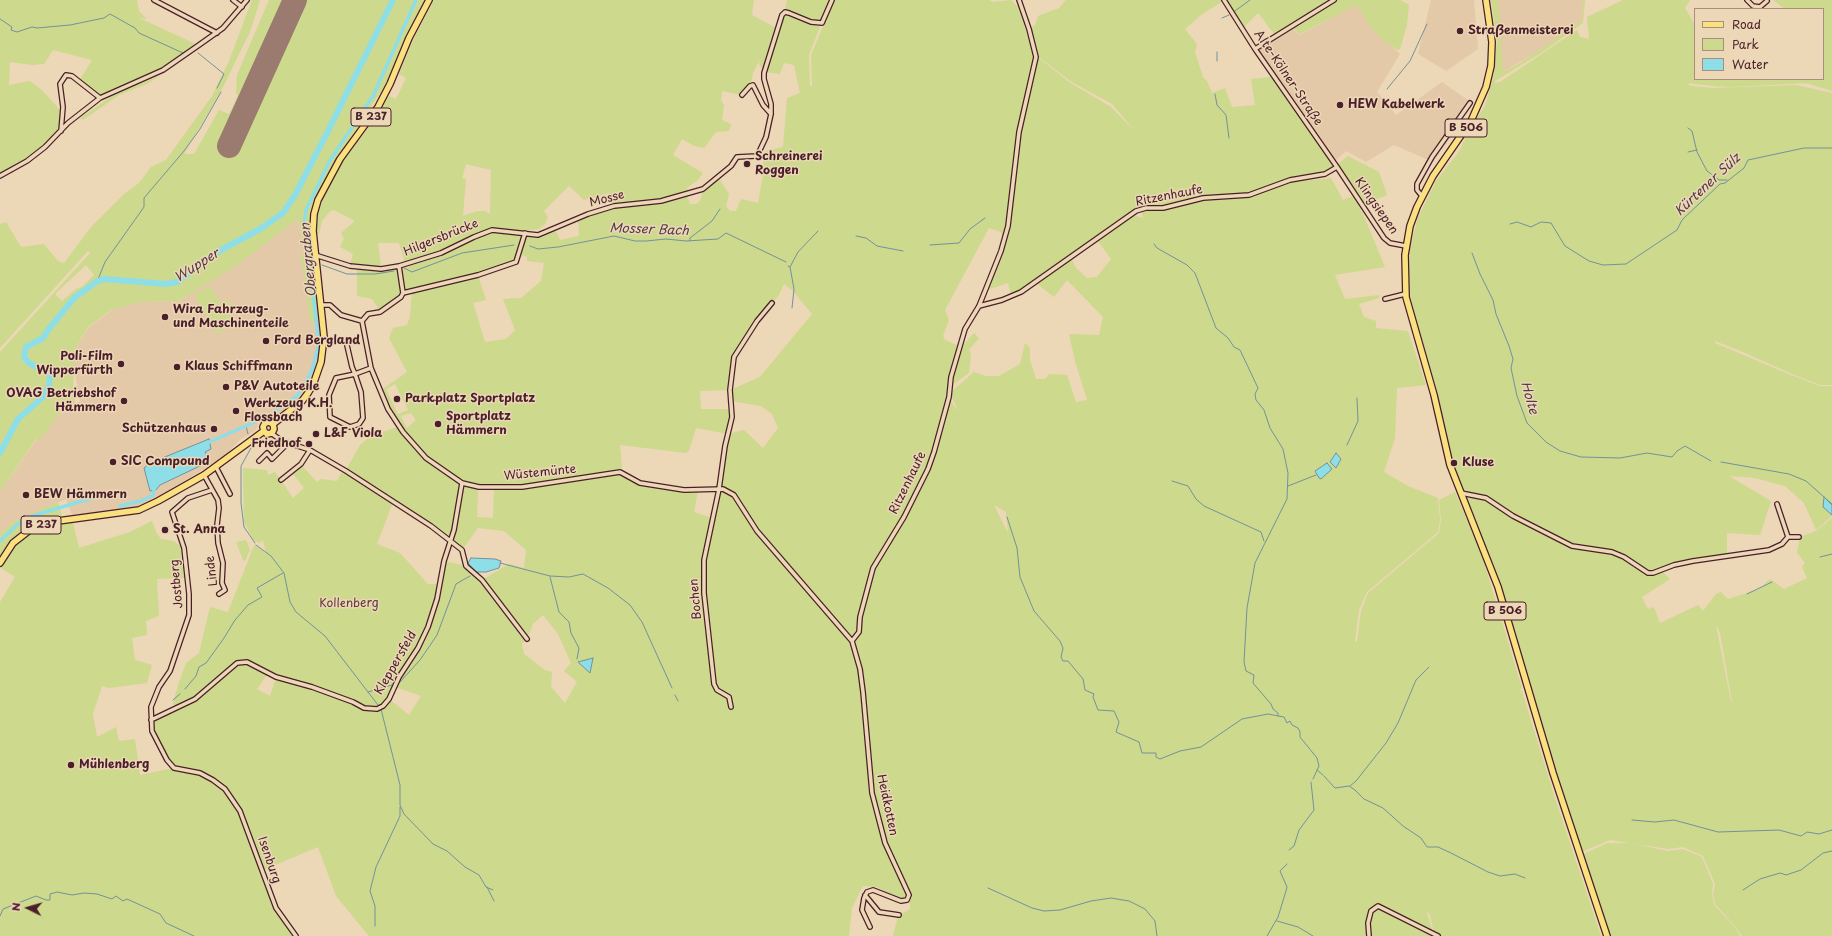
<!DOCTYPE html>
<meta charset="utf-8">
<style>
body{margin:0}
#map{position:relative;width:1832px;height:936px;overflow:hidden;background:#ecd7b6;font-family:"Playpen Sans",sans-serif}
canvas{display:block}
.legend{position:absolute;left:1694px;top:8px;width:130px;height:72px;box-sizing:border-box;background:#ecd7b6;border:1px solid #ab8d7e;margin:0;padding:5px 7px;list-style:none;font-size:12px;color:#4a1f2b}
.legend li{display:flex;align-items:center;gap:8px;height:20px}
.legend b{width:20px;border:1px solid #ab8d7e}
.north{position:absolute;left:8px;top:888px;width:40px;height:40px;-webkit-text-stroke:3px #ecd7b6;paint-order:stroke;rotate:275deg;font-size:11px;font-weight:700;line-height:16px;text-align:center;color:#4a1f2b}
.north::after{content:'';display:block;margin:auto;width:14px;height:18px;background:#4a1f2b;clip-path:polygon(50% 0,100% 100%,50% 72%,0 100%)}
</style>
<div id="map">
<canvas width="1832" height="936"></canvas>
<ul class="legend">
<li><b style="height:5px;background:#fae180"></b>Road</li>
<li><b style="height:11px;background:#cdd98d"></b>Park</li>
<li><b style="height:11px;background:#8edee8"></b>Water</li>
</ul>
<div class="north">N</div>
</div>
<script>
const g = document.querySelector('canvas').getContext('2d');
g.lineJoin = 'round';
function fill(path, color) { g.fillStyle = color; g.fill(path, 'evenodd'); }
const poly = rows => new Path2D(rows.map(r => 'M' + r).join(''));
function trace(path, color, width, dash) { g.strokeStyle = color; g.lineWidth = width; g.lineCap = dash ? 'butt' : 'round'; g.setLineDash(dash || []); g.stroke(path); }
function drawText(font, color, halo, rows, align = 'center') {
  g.font = font + ' "Playpen Sans",sans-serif'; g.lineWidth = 3; g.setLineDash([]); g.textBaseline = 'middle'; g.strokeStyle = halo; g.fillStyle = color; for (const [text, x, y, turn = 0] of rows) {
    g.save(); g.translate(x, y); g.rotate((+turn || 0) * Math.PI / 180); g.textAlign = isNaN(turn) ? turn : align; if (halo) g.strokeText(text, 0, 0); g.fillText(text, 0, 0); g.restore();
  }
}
const built = poly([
 [1431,0,1474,0,1478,49,1446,71,1418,54],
 [1497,0,1583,0,1582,20,1535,53,1503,72],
 [1357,4,1369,25,1400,54,1377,92,1396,115,1442,82,1472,103,1458,124,1458,128,1433,162,1394,145,1366,162,1346,151,1333,163,1255,49,1291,28,1300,35],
 [298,219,305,254,310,323,320,317,321,336,319,361,315,372,308,385,292,406,275,417,266,417,258,422,258,426,255,431,241,439,224,456,154,501,139,507,116,511,72,515,66,499,15,521,0,534,0,492,37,439,41,439,57,416,80,401,73,361,75,349,89,327,112,310,127,305,141,302,178,301,236,266]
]);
const green = poly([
 [0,0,137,0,139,11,147,19,139,18,198,45,161,68,100,96,79,81,92,60,53,50,44,64,32,65,10,62,9,85,30,81,43,91,60,110,61,118,58,130,44,145,27,159,20,163,16,162,15,166,0,174],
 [252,0,260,0,250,32,222,89,184,154,194,154,219,110,229,114,238,95,236,94,237,75,269,0,426,0,389,79,329,172,312,212,310,231,320,317,310,323,301,256,305,253,298,219,236,266,178,301,141,302,111,310,88,327,75,349,73,388,75,403,57,416,41,439,36,439,0,492,0,352,90,253,88,251,0,348,0,224,6,222,21,247,44,244,58,261,64,263,91,227,124,194,139,183,151,167,166,160,212,96,229,61],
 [86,265,94,275,82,287,76,289,62,301,55,294],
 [434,0,754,0,752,15,776,28,763,71,759,64,760,59,753,73,751,84,745,92,742,95,722,91,721,100,724,105,722,120,731,124,729,131,716,132,704,148,694,146,682,139,673,155,703,173,698,180,687,188,689,192,660,199,613,204,609,193,584,200,569,186,544,211,548,217,545,224,539,229,523,231,498,230,519,234,522,238,514,261,478,275,486,300,473,303,485,342,506,339,515,330,503,299,521,298,541,281,544,263,527,261,527,257,520,254,527,236,538,237,555,229,560,240,579,236,578,220,617,207,661,202,687,195,690,204,696,204,700,201,703,189,718,177,729,194,726,206,730,211,736,211,741,199,758,203,763,175,761,171,766,151,783,147,787,98,800,93,794,65,784,63,780,74,765,72,778,29,785,14,792,15,820,27,809,55,810,86,812,86,811,55,834,0,989,0,993,2,1011,0,1018,7,1034,57,1025,103,1036,59,1039,58,1069,82,1111,107,1136,132,1112,104,1070,81,1039,57,1031,28,1035,25,1038,16,1059,8,1066,0,1222,0,1223,1,1201,15,1185,29,1197,44,1195,52,1203,77,1207,81,1212,93,1225,88,1232,107,1255,105,1251,79,1271,77,1333,165,1333,168,1324,172,1290,179,1248,193,1203,197,1190,189,1197,201,1203,199,1234,198,1249,197,1292,182,1331,178,1343,200,1353,196,1363,214,1385,267,1335,275,1345,299,1380,295,1379,298,1359,304,1364,317,1376,321,1376,328,1408,331,1426,385,1397,388,1395,438,1384,472,1408,486,1438,498,1440,520,1438,532,1367,592,1359,610,1355,641,1357,642,1361,611,1368,593,1439,533,1441,520,1439,500,1455,492,1483,559,1522,688,1519,690,1522,691,1553,792,1601,936,1440,936,1434,933,1430,915,1426,910,1433,932,1378,906,1370,910,1366,922,1367,936,893,936,898,916,910,909,910,904,907,902,910,894,894,863,908,894,907,899,901,900,877,887,863,886,852,908,849,936,369,936,336,896,318,847,261,871,276,908,296,936,0,936,0,602,15,577,1,568,16,545,33,532,50,526,73,523,79,548,130,532,152,521,157,534,161,539,174,541,180,546,184,578,157,579,159,616,146,621,147,635,132,638,135,660,152,665,147,683,109,688,102,686,93,714,97,737,116,727,119,741,135,739,140,775,173,768,167,760,152,731,151,720,176,708,173,703,179,682,186,663,199,653,210,607,228,612,253,548,255,545,266,553,263,540,260,543,253,540,244,521,243,468,267,470,268,475,275,472,293,498,304,488,293,474,302,466,317,482,321,479,337,481,342,471,393,502,377,544,400,553,428,584,439,584,444,561,466,566,482,580,509,564,524,568,526,550,504,531,478,528,462,550,394,500,346,470,360,445,371,436,398,427,419,453,459,483,459,491,463,486,478,489,477,517,493,518,494,487,522,489,618,474,640,483,683,490,698,490,694,512,712,518,720,490,733,497,756,531,769,547,849,642,859,666,855,643,860,632,862,617,874,568,905,517,929,470,950,400,959,412,951,396,952,391,974,372,986,376,999,376,1020,364,1025,343,1030,348,1030,360,1036,379,1045,379,1049,374,1067,375,1076,402,1087,400,1075,361,1069,334,1099,335,1103,317,1067,280,1054,297,1036,283,1071,258,1076,268,1087,278,1097,277,1111,259,1098,241,1133,215,1143,218,1140,207,1021,291,1011,295,1008,283,987,290,1002,252,1004,242,1001,232,989,228,945,310,949,320,943,336,945,340,959,346,950,376,948,396,932,452,926,468,902,515,872,567,859,616,857,632,851,637,770,547,757,531,734,495,719,489,728,434,696,428,689,451,686,453,620,445,622,468,577,478,522,485,478,485,464,482,420,452,403,432,380,391,407,372,389,338,393,328,407,325,410,316,412,292,403,290,401,270,434,255,405,263,399,243,378,243,381,267,350,265,353,254,340,247,344,238,341,233,355,221,334,210,330,211,322,221,319,234,316,234,318,213,323,198,343,160,367,130,389,96,396,99,406,78,399,74,413,40],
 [466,164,491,170,490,214,485,211,477,211,463,216,466,179,462,178],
 [784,284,793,291,812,314,760,377,730,390,734,357,757,321,779,295],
 [395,384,408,410,398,414,386,389],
 [729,390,731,401,761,406,772,414,778,428,763,448,744,430,728,434,732,409,701,409,700,391],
 [411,413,416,420,407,428,401,416],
 [994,505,1006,512,1008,532,1007,531],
 [543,615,558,634,571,663,564,671,577,682,565,703,551,687,552,672,545,670,524,654,522,644,527,639,533,624],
 [251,664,276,676,291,681,276,678,270,696,257,689,267,675],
 [395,687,421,696,409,715,389,699],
 [787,0,830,0,822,21,818,23,785,11],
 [1226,0,1331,0,1275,35,1258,13,1244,27],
 [1337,0,1400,0,1409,5,1407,25,1400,49,1397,50,1387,42,1385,43,1369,25,1357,5,1300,34,1292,28],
 [1491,0,1497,0,1499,7,1503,72,1520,63,1582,20,1583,0,1585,0,1583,23,1541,53,1495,81,1495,83,1500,82,1577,30,1580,37,1589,39,1587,17,1623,0,1690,0,1685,8,1695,25,1695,79,1823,79,1823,9,1785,9,1773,0,1832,0,1832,91,1806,83,1731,87,1712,86,1688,83,1690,86,1713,88,1796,85,1832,93,1832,385,1820,385,1792,374,1743,352,1715,341,1715,343,1791,375,1820,386,1832,386,1832,516,1816,530,1804,503,1785,486,1755,478,1729,476,1771,501,1760,535,1727,533,1727,556,1693,560,1653,572,1645,571,1636,566,1635,567,1649,575,1661,571,1670,579,1642,597,1648,609,1654,607,1660,623,1698,605,1703,611,1716,594,1721,592,1728,599,1759,589,1770,579,1784,589,1807,578,1802,567,1805,563,1797,553,1800,537,1816,531,1832,518,1832,936,1742,936,1734,925,1715,904,1713,895,1715,884,1703,856,1683,847,1668,849,1610,840,1581,852,1498,584,1462,494,1486,497,1461,489,1445,435,1435,384,1420,339,1410,294,1408,277,1410,247,1418,217,1436,181,1458,153,1471,127,1485,106,1494,74,1497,41],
 [1716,625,1720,633,1732,702,1731,702],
 [161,75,147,84,119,95,83,120,80,118,115,94],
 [1348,156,1379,172,1387,195,1365,204,1338,164],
 [357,268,382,270,384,272,397,269,401,296,377,312,377,306,372,299,357,296],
 [210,286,222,305,230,300,230,316,225,329,217,334,194,295],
 [974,333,979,338,969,350,971,354,969,373,952,385,952,377,961,348],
 [58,502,62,516,58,519,43,521,34,524,19,533,11,541,0,558,0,534,15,521],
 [246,540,250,550,245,561,243,560,236,542],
 [1607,843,1630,843,1668,851,1683,849,1702,857,1713,884,1712,894,1714,905,1734,926,1740,936,1609,936,1582,855],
 [1379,907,1436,936,1370,936,1369,923,1372,912]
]);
const water = poly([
 [209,439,211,449,205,452,207,455,202,465,160,485,156,490,150,491,144,468,150,463,209,439],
 [1336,453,1341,459,1336,468,1330,462,1336,453],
 [1327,463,1332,469,1321,479,1319,478,1315,471,1327,463],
 [1824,497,1832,505,1832,515,1823,507,1824,497],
 [471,558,495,559,501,561,499,568,486,572,476,572,468,563,471,558],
 [593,658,590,673,578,662,593,658]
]);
const stream = poly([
 [1235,11,1250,0],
 [1222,18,1229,15],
 [0,19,12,27,11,30,17,32,32,27,37,28,70,25,104,18,110,14,135,28,139,33,183,53,191,49],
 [1217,52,1217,61],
 [198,53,224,74,217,88],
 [1387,89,1410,61,1427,24],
 [1215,94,1217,105,1226,115,1229,138],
 [1688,128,1692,131,1697,152,1707,171,1719,180,1727,180],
 [1688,152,1697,150],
 [1510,224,1517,222,1531,227,1541,222,1551,223,1565,246,1589,261,1603,265,1626,264,1677,230,1682,220,1720,184,1725,183,1744,168,1748,160,1804,148,1832,148],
 [856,236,866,238,877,246,903,251],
 [690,241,690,238,712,221,720,209],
 [1154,244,1157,248,1187,265,1195,273,1216,328,1228,338,1234,347,1240,350,1258,388,1255,394,1256,400,1264,410,1270,428,1283,449,1288,473,1287,499,1255,563,1247,608,1244,662,1246,671,1254,675,1253,683,1271,704,1273,709,1278,713,1278,716],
 [930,245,959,243,970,229,985,218],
 [530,246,538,249,558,247,614,236,635,241,646,241,666,239,686,241,718,239,726,233,786,262],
 [1472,253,1480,274,1493,300,1496,314,1509,346,1513,359,1511,368,1517,396,1527,423,1546,442,1560,451,1581,457,1620,458,1647,453,1672,457,1677,451,1685,446,1711,461],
 [322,265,347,274,375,274,394,271],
 [788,266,790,267,798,252,818,231],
 [790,267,794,289,792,308],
 [404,268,412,272,462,253,514,245],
 [97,282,105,262,144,207,144,198,184,151,200,129,221,92],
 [246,426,248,434],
 [1347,445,1358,421,1357,398],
 [251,448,241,466,241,503,244,527,255,543],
 [1721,462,1789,474,1806,481,1832,504],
 [1172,481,1188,486,1196,499,1204,506,1261,532,1264,541],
 [1288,486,1316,475],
 [1007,517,1017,548,1020,577,1034,611,1060,641,1063,648,1061,657,1063,661,1068,661,1083,679,1085,690,1094,694,1093,697,1098,710,1114,711,1119,722,1116,732,1139,742,1142,753,1156,753,1156,757,1160,759,1180,751,1201,747,1242,719,1268,714,1284,717,1287,723,1290,721,1292,725,1298,728,1300,732,1300,737,1317,758,1319,766,1313,779],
 [256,545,271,556,284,573,290,602,296,612,325,636,378,705],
 [1820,557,1832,554],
 [500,563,550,576,569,577,583,574,608,588,630,605,642,622,672,688],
 [550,577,559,612,569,622,571,633,579,648,577,659],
 [1747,594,1772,582],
 [400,682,420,660,437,635,456,584,470,576],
 [185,689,196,676,199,667,206,663,224,638,235,620,248,605,262,597,257,588,283,573],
 [368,692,392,685],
 [675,695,678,701],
 [173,700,180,694],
 [381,709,400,785,400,805,404,814,433,844,447,851,465,867,479,875,486,887,493,890],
 [1317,770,1323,775],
 [1324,776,1335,788,1349,786,1355,790,1364,799,1383,808,1403,826,1421,838,1427,847,1438,847,1451,853,1488,872,1500,876,1515,874,1525,878],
 [1350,786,1356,781,1386,743,1398,723,1416,680,1429,667],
 [1632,820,1655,822,1674,820,1718,832,1779,830,1801,836,1807,832,1819,834,1832,830],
 [1289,850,1294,846,1299,830,1314,810,1311,782],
 [487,887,494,901],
 [988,888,1032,908,1044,911,1060,910,1091,901,1111,898,1129,901,1145,909,1155,921,1157,936],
 [1743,890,1760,879,1780,873,1786,875,1801,870,1823,853,1832,851],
 [0,916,3,909,36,896,46,900,50,900,50,894,57,892,72,895,84,893,97,894,112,899,116,896,123,901,127,899,160,914,166,923,194,936],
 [1277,921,1298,927,1313,936],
 [375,926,375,906,370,891,376,867,400,816,400,807],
 [1267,936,1278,917,1286,891,1287,887,1280,871,1287,864]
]);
const canal = poly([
 [275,411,297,396,303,387,312,370,318,347,317,326,304,225,306,210,329,162,373,96,416,0],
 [207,443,255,422],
 [120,506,144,500,153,495,155,486],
 [0,541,18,524,32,516,102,495]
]);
const river = poly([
 [0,453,18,419,43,397,49,386,50,374,29,363,24,357,26,347,43,338,48,330,74,298,96,282,104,279,166,284,177,282,221,250,260,229,283,213,295,195,327,133,393,0]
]);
const runway = poly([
 [229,146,295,0]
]);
const street = poly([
 [154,0,217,33],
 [233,0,242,7],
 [1224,0,1255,49,1337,167,1384,238,1390,243,1406,246],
 [1747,0,1753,6,1760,7,1767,1],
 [1255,49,1334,0],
 [742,95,750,86,753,85,763,105,771,114],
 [61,131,63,107,60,84,66,75,72,76,100,98],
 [0,176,27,161,45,147,68,123,100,98,163,70,199,45,223,28,247,0],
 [1422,196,1417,190,1417,184,1432,157,1470,103],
 [315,255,350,266,381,269,399,266,441,253,474,237,492,230,538,235,588,214,614,206,661,201,703,189,731,166,737,157,756,156,759,152,766,137,771,114,771,104,764,79,764,73,782,15,785,12,789,13,811,22,822,23,832,0],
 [403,293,478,275,516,262,525,233],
 [1385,299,1405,294],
 [321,305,330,305,341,315,362,321,371,368,388,409,403,432,426,458,462,483,479,487,522,487,620,472,640,483,684,490,723,489,734,495,757,531,852,641,860,669,863,692,872,793,885,843,909,895,907,900,901,901,873,890,867,892,864,898,862,910,870,927],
 [979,306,1002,300,1021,292,1136,211,1146,208,1163,208,1203,198,1249,195,1290,180,1325,174,1337,167],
 [362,321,368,314,380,312,401,297,403,293,399,266],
 [346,341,352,367,355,374,361,392,363,418,359,424,350,427,330,417,329,395,336,378,355,374,371,368],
 [271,433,282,441,310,450,346,471,431,526,462,550,466,566,482,580,527,639],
 [259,461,267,453,272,459,288,443],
 [216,467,230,494],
 [204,475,218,500,219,508,217,525,218,543,223,563,222,583,225,590,219,594],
 [281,480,301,464,310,450],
 [212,490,188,498,172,512,184,548,189,594,189,615,170,671,159,687,151,707,152,731,167,760,174,768,200,773,213,780,225,789,240,811,276,908,296,936],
 [1461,493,1486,498,1513,516,1572,546,1612,552,1624,557,1648,573,1653,573,1674,565,1693,561,1769,550,1782,544,1788,537,1799,537],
 [1777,504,1788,537],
 [852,641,859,632,860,617,873,568,904,517,928,469,934,452,949,397,951,377,965,329,979,306,1001,251,1008,226,1019,132,1036,57,1029,29,1019,0],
 [731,707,729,697,717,690,714,684,704,593,704,560,719,489,725,446,732,417,730,390,734,357,757,321,772,303],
 [151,720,195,699,237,663,247,662,276,677,312,687,353,702,364,708,377,709,383,706,389,699,399,677,418,648,428,627,437,599,444,561,454,530,462,483],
 [865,895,879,912,899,915],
 [1369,936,1368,923,1371,911,1378,906,1438,936]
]);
const primary = poly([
 [1486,0,1492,42,1491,66,1486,87,1471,121,1433,176,1417,207,1410,226,1405,255,1406,297,1434,395,1450,465,1498,587,1553,773,1607,936],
 [273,424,302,401,308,393,313,385,321,362,324,337,313,231,314,214,318,200,340,159,378,107,390,84,409,38,429,0],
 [264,431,267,434,272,433,274,429,273,424],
 [264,431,263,427,265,423,269,422,273,424],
 [0,563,13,543,31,529,58,521,139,510,158,501,204,475,264,431]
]);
const markers = [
 [1460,31,4,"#4a1f2b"],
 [1340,105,4,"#4a1f2b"],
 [747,164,4,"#4a1f2b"],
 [165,317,4,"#4a1f2b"],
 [266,341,4,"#4a1f2b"],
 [121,364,4,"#4a1f2b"],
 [177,367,4,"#4a1f2b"],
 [226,387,4,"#4a1f2b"],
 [397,399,4,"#4a1f2b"],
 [124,401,4,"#4a1f2b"],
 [236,411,4,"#4a1f2b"],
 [438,424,4,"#4a1f2b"],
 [214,429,4,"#4a1f2b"],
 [316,434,4,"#4a1f2b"],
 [309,444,4,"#4a1f2b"],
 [113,462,4,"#4a1f2b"],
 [1454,463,4,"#4a1f2b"],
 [26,495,4,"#4a1f2b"],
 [165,530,4,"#4a1f2b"],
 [71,765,4,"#4a1f2b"]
];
const shields = [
 [371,117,40],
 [1466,128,42],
 [41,525,40],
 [1505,611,42]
];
const shieldNames = [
 ["B 237",371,117],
 ["B 506",1466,128],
 ["B 237",41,525],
 ["B 506",1505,611]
];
const poiNames = [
 ["Straßenmeisterei",1468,31],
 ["HEW Kabelwerk",1348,105],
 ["Schreinerei",755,157],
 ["Roggen",755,171],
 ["Wira Fahrzeug-",173,310],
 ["und Maschinenteile",173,324],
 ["Ford Bergland",274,341],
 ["Poli-Film",113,357,"right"],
 ["Wipperfürth",113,371,"right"],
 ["Klaus Schiffmann",185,367],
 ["P&V Autoteile",234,387],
 ["OVAG Betriebshof",116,394,"right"],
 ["Hämmern",116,408,"right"],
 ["Parkplatz Sportplatz",405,399],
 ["Werkzeug K.H.",244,404],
 ["Flossbach",244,418],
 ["Sportplatz",446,417],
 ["Hämmern",446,431],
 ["Schützenhaus",206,429,"right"],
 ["L&F Viola",324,434],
 ["Friedhof",301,444,"right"],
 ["SIC Compound",121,462],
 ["Kluse",1462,463],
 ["BEW Hämmern",34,495],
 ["St. Anna",173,530],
 ["Mühlenberg",79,765]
];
const streetNames = [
 ["Alte-Kölner-Straße",1288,78,56],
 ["Ritzenhaufe",1169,196,-11],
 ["Mosse",607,199,-14],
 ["Klingsiepen",1376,206,55],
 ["Hilgersbrücke",441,238,-22],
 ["Wüstemünte",540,473,-6],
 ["Ritzenhaufe",908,483,-64],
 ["Linde",212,571,-97],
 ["Jostberg",177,584,-95],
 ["Bochen",696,599,-95],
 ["Kleppersfeld",396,663,-60],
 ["Heidkotten",887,805,78],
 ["Isenburg",269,860,71]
];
const parkNames = [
 ["Kollenberg",349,604]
];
const waterNames = [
 ["Kürtener Sülz",1708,185,-43],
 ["Mosser Bach",649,230,2],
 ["Obergraben",309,260,-95],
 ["Wupper",197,266,-33],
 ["Holte",1529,398,74]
];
fill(built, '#e4c9a8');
fill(green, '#cdd98d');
fill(water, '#8edee8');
trace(water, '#73929c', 1);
trace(stream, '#73929c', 1);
trace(canal, '#8edee8', 3.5);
trace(river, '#8edee8', 6);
trace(runway, '#9b7b70', 24);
trace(street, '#4a1f2b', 6);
trace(primary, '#4a1f2b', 8);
trace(street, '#ecd7b6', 3.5);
trace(primary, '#fae180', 5.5);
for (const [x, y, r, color] of markers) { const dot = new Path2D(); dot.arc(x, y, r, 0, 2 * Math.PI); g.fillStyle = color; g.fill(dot); trace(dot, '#ecd7b6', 1.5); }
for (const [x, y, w] of shields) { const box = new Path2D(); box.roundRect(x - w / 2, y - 9, w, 18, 3); g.fillStyle = '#ecd7b6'; g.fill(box); trace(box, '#4a1f2b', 1); }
drawText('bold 11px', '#4a1f2b', null, shieldNames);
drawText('bold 12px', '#4a1f2b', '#ecd7b6', poiNames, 'left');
drawText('12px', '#4a1f2b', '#ecd7b6', streetNames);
drawText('12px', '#5e3b3a', '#ecd7b6', parkNames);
drawText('italic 13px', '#543c47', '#ecd7b6', waterNames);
</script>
